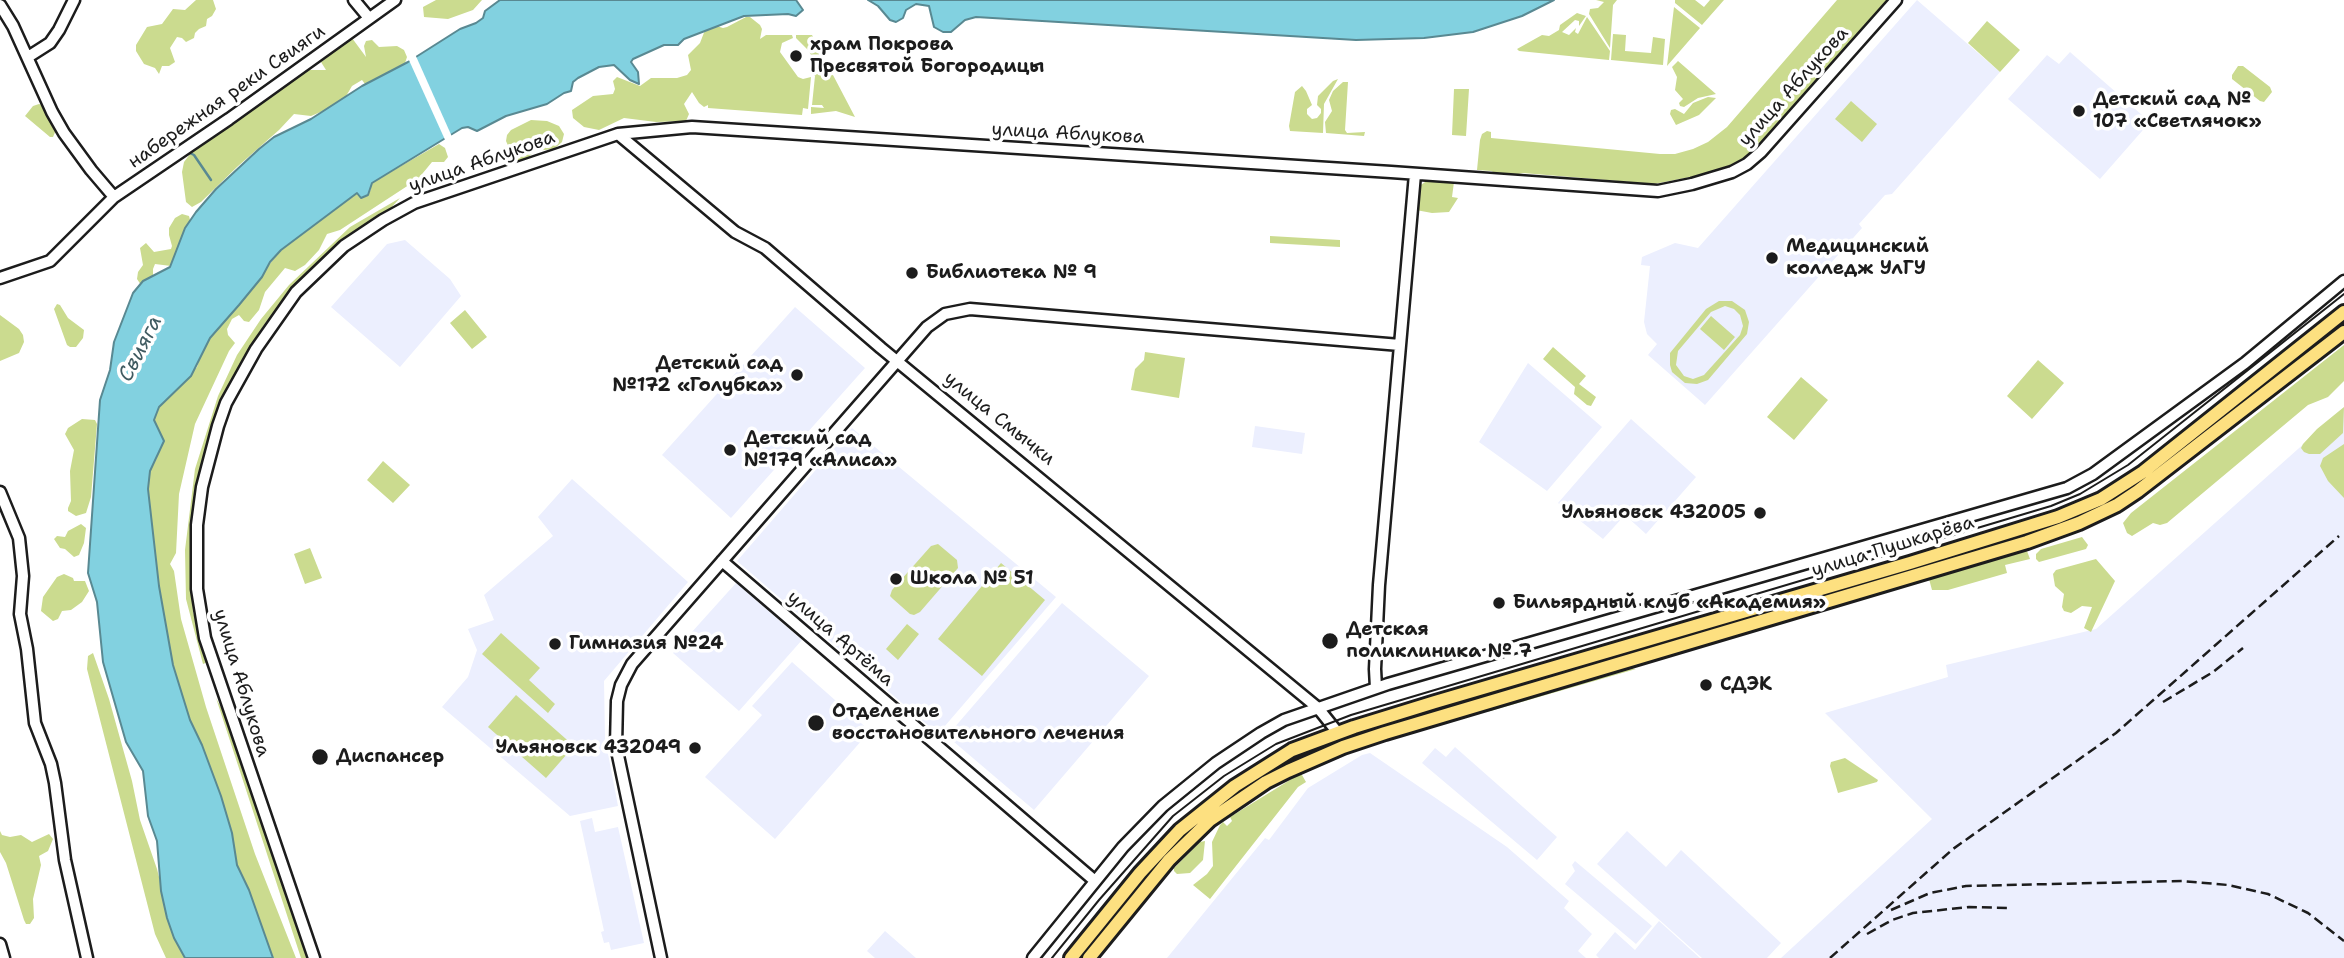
<!DOCTYPE html>
<meta charset="utf-8">
<style>
body{margin:0}
canvas{display:block;background:#fff}
</style>
<canvas width="2344" height="958"></canvas>
<script>
const g = document.querySelector('canvas').getContext('2d');
g.lineJoin = 'round';
function fill(path, color) { g.fillStyle = color; g.fill(path, 'evenodd'); }
const poly = rows => new Path2D(rows.map(r => 'M' + r).join(''));
function trace(path, color, width, dash) { g.strokeStyle = color; g.lineWidth = width; g.lineCap = dash ? 'butt' : 'round'; g.setLineDash(dash || []); g.stroke(path); }
function drawText(font, color, halo, rows, align = 'center') {
  g.font = font + ' "Shantell Sans",sans-serif'; g.lineWidth = 7; g.setLineDash([]); g.textBaseline = 'middle'; g.strokeStyle = halo; g.fillStyle = color; for (const [text, x, y, turn = 0] of rows) {
    g.save(); g.translate(x, y); g.rotate((+turn || 0) * Math.PI / 180); g.textAlign = isNaN(turn) ? turn : align; if (halo) g.strokeText(text, 0, 0); g.fillText(text, 0, 0); g.restore();
  }
}
const built = poly([
 [1917,0,2000,72,1892,194,1885,195,1859,224,1862,228,1705,405,1648,355,1657,344,1647,334,1644,322,1650,266,1641,265,1642,257,1675,243,1698,248],
 [2070,52,2150,122,2100,179,2008,99,2047,55,2059,64],
 [405,240,450,279,461,296,400,367,331,307,387,244],
 [795,307,865,368,731,518,662,455],
 [1528,363,1602,427,1547,491,1479,442],
 [2344,408,2344,958,1781,958,1932,819,1825,713,1948,677,1946,665,2096,629],
 [1631,419,1696,477,1646,534,1625,515,1603,539,1558,503],
 [1255,426,1305,433,1302,454,1252,447],
 [852,428,1056,597,938,734,737,561],
 [572,479,688,582,604,681,605,738,618,806,570,816,442,707,468,677,477,650,468,629,494,620,484,595,553,536,538,517],
 [736,583,802,640,739,711,673,653],
 [1062,603,1149,676,1034,810,947,736],
 [792,662,870,731,775,839,705,777,762,715,752,706],
 [1455,747,1557,837,1537,860,1422,763,1435,748,1446,757],
 [1370,753,1507,847,1569,901,1564,908,1592,934,1578,951,1586,958,1167,958,1265,838,1269,840,1308,788,1362,755],
 [592,818,595,832,618,827,644,943,611,950,609,942,604,943,601,932,604,931,580,821],
 [1627,831,1666,867,1681,850,1781,943,1767,958,1702,958,1597,864],
 [1575,861,1652,926,1636,944,1565,884,1575,871,1572,865],
 [1659,921,1700,958,1599,958,1596,955,1615,932,1635,950],
 [885,931,916,958,875,958,867,951]
]);
const green = poly([
 [196,0,213,0,216,9,212,16,207,19,206,26,199,29,195,33,194,38,186,42,182,38,177,37,170,48,175,62,169,66,162,66,159,74,155,68,144,64,136,51,136,45,147,27,162,24,173,9,185,10],
 [436,0,482,0,473,10,448,19,424,17,423,7],
 [1596,0,1617,0,1613,5,1610,48,1589,14,1590,9,1598,8,1604,2],
 [1675,0,1695,0,1704,7,1710,0,1724,0,1702,25,1675,3],
 [1837,0,1892,0,1761,147,1747,159,1727,170,1654,184,1523,173,1504,177,1491,171,1477,170,1480,140,1482,134,1487,131,1491,132,1491,138,1660,154,1675,154,1693,149,1708,142,1727,127],
 [1674,7,1700,28,1667,66],
 [1577,13,1586,16,1579,26,1579,21,1575,20,1562,32,1569,35,1576,28,1575,32,1578,34,1587,17,1610,51,1609,60,1519,51,1517,49,1542,35,1549,36,1559,30,1560,25],
 [746,17,750,17,760,25,762,29,760,39,766,35,792,35,793,38,782,43,780,52,798,77,803,79,811,77,808,109,803,108,802,115,708,108,708,105,704,107,699,103,692,92,684,104,689,114,686,121,656,122,624,118,599,130,584,127,573,118,572,110,593,96,613,94,615,89,613,81,617,77,640,86,651,78,677,78,687,75,691,70,688,55,700,43,705,30,713,25,723,28,727,27],
 [1987,21,2020,50,2000,72,1968,43],
 [1613,34,1626,35,1625,51,1651,53,1653,37,1665,39,1663,65,1611,60],
 [796,35,812,35,855,117,836,111,811,114,811,107,824,108,822,105,812,105,815,76,813,73,817,65,808,50,796,38],
 [352,38,366,57,364,46,366,41,372,40,379,47,397,46,404,50,407,57,405,63,376,82,365,84,362,80,352,86,342,103,311,116,294,114,279,130,237,167,201,202,192,207,186,202,182,172,184,162,193,150,284,84,308,70,326,70,321,62],
 [1678,61,1716,94,1698,98,1684,107,1680,106,1679,103,1683,99,1675,90,1677,77,1672,67],
 [2238,66,2243,66,2270,87,2272,92,2264,102,2260,101,2232,79,2232,75],
 [1338,79,1324,104,1323,133,1290,131,1289,126,1295,92,1302,86,1306,91,1312,105,1307,109,1307,114,1312,119,1317,118,1321,113,1321,109,1317,105,1318,96,1333,81],
 [1343,82,1348,82,1345,130,1347,133,1365,132,1364,136,1326,133,1325,122,1332,111,1329,100,1333,91],
 [1454,89,1469,89,1466,136,1452,135],
 [1708,97,1716,98,1699,115,1676,125,1670,114,1671,110,1675,109,1684,114,1693,103],
 [1851,101,1877,124,1862,142,1835,119],
 [39,104,45,106,55,126,56,130,53,137,50,137,25,116,33,106],
 [531,120,547,121,559,126,564,134,562,142,554,149,535,151,523,162,509,167,505,163,510,150,506,141,507,135,511,130],
 [439,144,445,148,448,157,444,162,432,162,418,179,340,230,327,234,319,250,305,265,295,271,285,268,265,292,259,310,249,322,244,321,239,315,232,319,227,329,228,335,235,343,229,351,195,424,179,494,176,553,170,564,174,571,181,619,206,707,255,854,296,958,273,958,249,890,237,865,232,833,221,796,202,745,190,720,173,665,159,586,148,489,150,471,157,458,162,436,154,420,159,407,197,367,204,346,210,338,281,250,358,192,361,198,368,195,371,189,370,184],
 [1428,180,1454,182,1452,197,1458,198,1449,212,1432,213,1416,210,1418,187],
 [400,198,389,210,346,239,295,287,266,322,252,343,227,391,202,466,197,490,190,557,193,612,208,662,203,664,186,599,185,550,195,469,218,396,237,355,261,319,289,285,350,227],
 [182,214,189,216,191,224,171,266,155,264,153,269,153,275,141,285,137,279,138,272,143,265,140,248,146,243,154,252,171,249,172,246,169,235,169,228,175,218],
 [1270,236,1340,240,1340,247,1270,243],
 [1719,301,1732,301,1745,310,1749,322,1747,334,1708,380,1697,384,1685,383,1672,372,1670,365,1670,353,1706,309],
 [1725,306,1734,309,1740,315,1743,326,1740,335,1704,375,1693,379,1684,376,1676,365,1678,351,1711,312],
 [57,304,60,305,68,318,84,330,83,338,76,347,70,347,67,345,54,309],
 [465,310,487,337,472,349,450,323],
 [0,315,19,329,23,335,24,342,19,353,0,361],
 [1711,316,1735,337,1724,350,1700,329],
 [2344,345,2344,381,2328,397,2308,405,2167,523,2160,525,2153,523,2132,536,2127,533,2123,523,2131,513],
 [1553,347,1586,376,1579,384,1596,397,1591,406,1587,405,1574,394,1575,387,1543,359],
 [1145,352,1185,358,1179,398,1131,390,1135,369,1144,360],
 [2038,360,2064,383,2032,419,2007,396],
 [1801,377,1828,400,1794,440,1767,417],
 [2344,407,2343,433,2320,454,2309,454,2304,452,2301,448,2303,444,2317,429],
 [82,419,95,420,97,424,91,497,86,513,76,516,68,511,68,508,71,501,70,471,74,450,65,434,68,428],
 [2344,444,2344,498,2328,481,2320,466,2323,458],
 [383,461,410,485,393,503,367,480],
 [81,524,86,528,84,543,79,555,74,557,65,549,60,548,54,539,57,536,65,537,68,531],
 [2082,537,2088,545,2086,549,2039,562,2036,559,2036,554,2041,549],
 [938,544,957,560,958,568,920,612,914,615,910,614,893,599,890,596,892,590,931,546],
 [310,548,322,578,305,584,294,554],
 [2027,551,2030,559,2005,565,2007,573,1948,590,1932,590,1929,579],
 [2096,559,2115,581,2091,632,2084,628,2092,607,2082,606,2071,613,2064,611,2062,607,2064,594,2055,586,2053,574,2056,570],
 [1001,563,1045,600,982,676,938,639],
 [64,574,73,578,74,581,85,581,89,591,82,602,71,610,62,611,58,619,53,621,41,611,43,597,57,577],
 [907,624,919,634,898,660,886,649],
 [501,633,540,668,529,680,555,704,548,713,482,654],
 [93,653,109,699,132,781,140,820,157,869,173,933,185,958,166,958,155,934,87,669,88,656],
 [1624,668,1636,669,1487,712,1500,704],
 [516,695,574,746,546,778,488,727],
 [216,698,225,715,309,958,301,958,300,955],
 [1845,758,1878,780,1877,782,1838,793,1830,766,1831,762],
 [1298,775,1302,775,1306,782,1298,787,1210,899,1193,885,1207,874,1213,866,1212,842,1220,825,1223,822,1227,826,1232,821,1230,817],
 [0,831,2,835,10,837,21,835,32,842,49,834,53,839,48,851,39,856,41,865,33,899,34,918,30,924,26,924,24,920,6,863,0,852],
 [1205,841,1203,860,1190,873,1177,874,1174,871,1174,868,1200,842]
]);
const water = poly([
 [500,0,796,0,803,10,796,16,788,14,744,16,684,39,678,45,664,45,633,59,631,62,638,72,639,84,630,80,614,65,599,67,578,78,573,82,571,91,564,93,547,104,506,116,477,131,468,127,462,128,372,183,368,195,361,198,357,193,281,250,270,262,262,277,239,305,210,338,191,376,159,407,154,420,164,441,150,471,148,489,159,586,173,665,190,720,202,745,221,796,232,833,237,865,249,890,273,958,185,958,174,938,167,918,161,891,157,841,148,816,143,771,126,742,103,662,97,602,88,573,100,400,110,370,114,342,133,293,143,281,170,267,185,228,196,212,216,189,259,149,274,137,311,119,362,86,408,62,460,29,476,23,483,18,485,11,500,0],
 [868,0,1554,0,1522,16,1473,32,1424,38,1356,40,976,17,965,20,951,32,943,32,934,27,929,6,916,4,906,10,903,18,896,22,890,20,878,6,868,0]
]);
const pier = poly([
 [415,54,453,139,446,142,408,58]
]);
const stream = poly([
 [188,152,194,155,211,180]
]);
const minor = poly([
 [354,0,369,18],
 [0,5,13,26,52,112,64,133,91,170,114,197],
 [28,57,50,43,59,30,74,0],
 [618,134,735,232,765,248,881,348,1318,708,1338,733],
 [0,278,50,261,114,197,229,119,395,0],
 [0,492,19,538,23,576,20,614,27,649,35,723,51,764,55,783,65,860,87,958],
 [722,561,1095,881],
 [1376,688,1375,669,1379,585,1415,174],
 [0,944,4,958],
 [314,958,205,638,197,589,197,525,202,487,218,426,226,403,256,349,296,292,344,246,383,220,414,203,618,134,692,127,1391,172,1658,191,1692,184,1732,172,1747,164,1761,152,1896,0],
 [661,958,616,746,617,701,621,685,632,664,927,327,945,314,970,309,1400,345],
 [1033,958,1123,847,1163,806,1216,763,1261,733,1284,720,1388,684,2067,488,2093,474,2245,363,2344,281]
]);
const major = poly([
 [1071,958,1140,873,1180,830,1235,786,1292,750,1354,727,1435,702,1910,563,2058,517,2101,499,2143,472,2344,312],
 [1089,958,1169,860,1210,820,1266,782,1288,771,1343,747,1385,733,2027,542,2079,523,2117,505,2138,491,2344,332]
]);
const tram = poly([
 [1052,958,1099,900,1173,816,1224,776,1276,744,1351,715,2051,506,2080,494,2128,465,2344,294]
]);
const rail = poly([
 [2163,702,2213,672,2243,648],
 [1891,910,1930,893,1966,886,2182,881,2228,885,2268,894,2308,913,2344,941],
 [1867,934,1892,920,1913,913,1969,907,2011,908],
 [1830,958,1953,849,2116,733,2339,536]
]);
const markers = [
 [796,56,7,"#1c1c1c"],
 [2079,111,7,"#1c1c1c"],
 [1772,258,7,"#1c1c1c"],
 [912,273,7,"#1c1c1c"],
 [797,375,7,"#1c1c1c"],
 [730,450,7,"#1c1c1c"],
 [1760,513,7,"#1c1c1c"],
 [896,579,7,"#1c1c1c"],
 [1499,603,7,"#1c1c1c"],
 [1330,641,9,"#1c1c1c"],
 [555,644,7,"#1c1c1c"],
 [1706,685,7,"#1c1c1c"],
 [816,723,9,"#1c1c1c"],
 [695,748,7,"#1c1c1c"],
 [320,757,9,"#1c1c1c"]
];
const poiNames = [
 ["храм Покрова",810,45],
 ["Пресвятой Богородицы",810,67],
 ["Детский сад №",2093,100],
 ["107 «Светлячок»",2093,122],
 ["Медицинский",1786,247],
 ["колледж УлГУ",1786,269],
 ["Библиотека № 9",926,273],
 ["Детский сад",783,364,"right"],
 ["№172 «Голубка»",783,386,"right"],
 ["Детский сад",744,439],
 ["№179 «Алиса»",744,461],
 ["Ульяновск 432005",1746,513,"right"],
 ["Школа № 51",910,579],
 ["Бильярдный клуб «Академия»",1513,603],
 ["Детская",1346,630],
 ["поликлиника № 7",1346,652],
 ["Гимназия №24",569,644],
 ["СДЭК",1720,685],
 ["Отделение",832,712],
 ["восстановительного лечения",832,734],
 ["Ульяновск 432049",681,748,"right"],
 ["Диспансер",336,757]
];
const streetNames = [
 ["улица Аблукова",1794,87,-48],
 ["набережная реки Свияги",227,97,-35],
 ["улица Аблукова",1068,134,3],
 ["улица Аблукова",482,162,-19],
 ["улица Смычки",999,419,39],
 ["улица Пушкарёва",1893,547,-17],
 ["улица Артёма",840,639,41],
 ["улица Аблукова",241,683,73]
];
const waterNames = [
 ["Свияга",141,349,-63]
];
fill(built, '#eceffe');
fill(green, '#cbdb8f');
fill(water, '#82d1e0');
trace(water, '#598992', 2);
fill(pier, '#fff');
trace(stream, '#598992', 2.5);
trace(minor, '#1c1c1c', 15);
trace(major, '#1c1c1c', 18);
trace(minor, '#fff', 10);
trace(major, '#fde080', 12);
trace(tram, '#1c1c1c', 2);
trace(rail, '#1c1c1c', 2.5, [10, 5]);
for (const [x, y, r, color] of markers) { const dot = new Path2D(); dot.arc(x, y, r, 0, 2 * Math.PI); g.fillStyle = color; g.fill(dot); trace(dot, '#fff', 2.5); }
drawText('bold 19px', '#1c1c1c', '#fff', poiNames, 'left');
drawText('19px', '#1c1c1c', '#fff', streetNames);
drawText('italic 21px', '#405b61', '#fff', waterNames);
</script>
